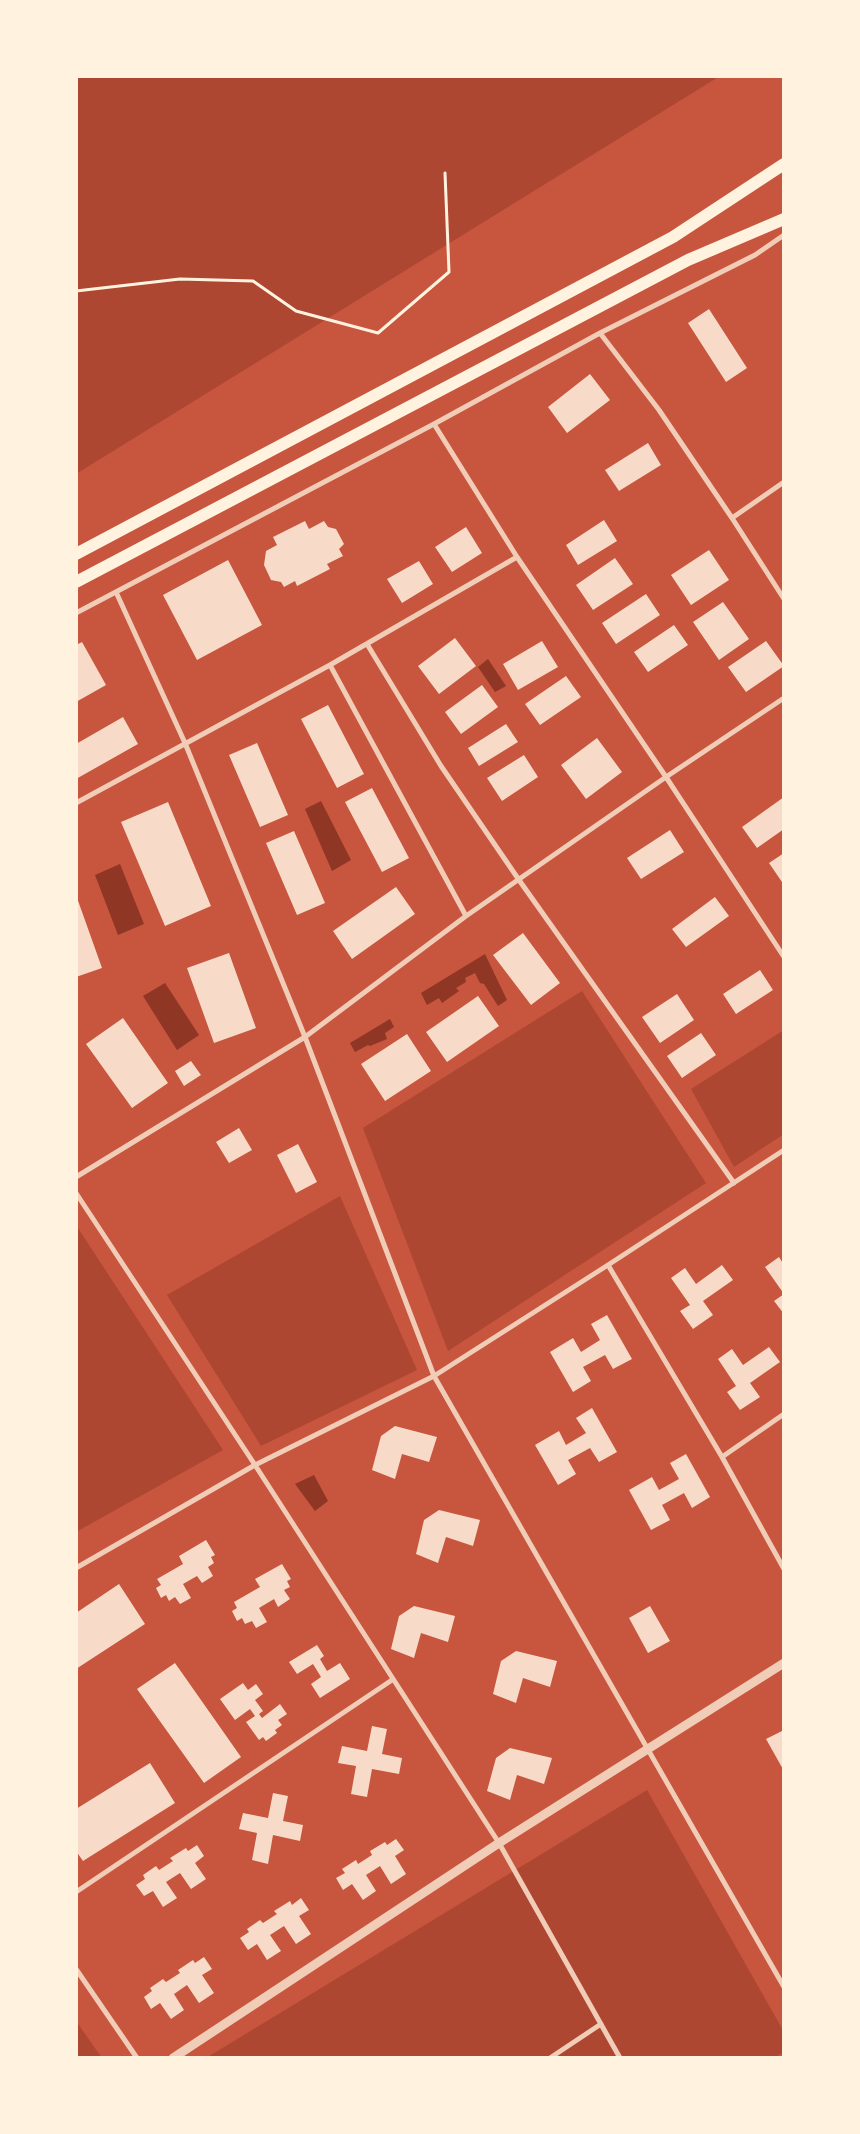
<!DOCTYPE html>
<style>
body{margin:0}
#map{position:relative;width:860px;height:2134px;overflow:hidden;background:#c8553d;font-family:"Titillium Web",sans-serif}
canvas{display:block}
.frame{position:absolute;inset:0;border:78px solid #fff3e0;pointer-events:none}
</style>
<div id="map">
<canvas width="860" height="2134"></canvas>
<div class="frame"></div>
</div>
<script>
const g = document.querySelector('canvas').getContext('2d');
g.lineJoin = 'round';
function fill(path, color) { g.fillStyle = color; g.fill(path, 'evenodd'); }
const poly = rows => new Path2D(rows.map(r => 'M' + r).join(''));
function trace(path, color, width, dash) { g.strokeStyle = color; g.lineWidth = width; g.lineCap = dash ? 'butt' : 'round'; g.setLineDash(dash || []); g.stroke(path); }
const green = poly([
 [76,76,720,76,76,474],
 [582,991,706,1183,448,1351,363,1128],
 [784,1030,784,1134,734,1167,691,1089],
 [340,1196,417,1370,261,1446,167,1295],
 [76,1225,223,1450,76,1532],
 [647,1790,784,2032,784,2052,774,2058,206,2058],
 [76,2021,102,2058,76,2058]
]);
const water = poly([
 [488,659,506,686,495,692,478,667],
 [321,801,351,860,332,871,305,809],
 [120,864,144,924,118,935,95,875],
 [485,954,507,1000,498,1006,484,984,480,983,475,973,465,978,466,982,456,988,459,991,442,1003,439,998,427,1005,421,993],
 [165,983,199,1035,177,1050,143,996],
 [390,1019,394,1027,385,1033,387,1039,370,1046,368,1045,355,1052,350,1043],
 [314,1475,328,1501,315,1511,295,1484]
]);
const building = poly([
 [709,309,747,368,726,382,688,323],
 [590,374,610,400,567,433,548,407],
 [648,443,661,465,619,491,605,470],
 [604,520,617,541,578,565,566,545],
 [305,521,309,529,324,521,328,527,336,529,344,544,339,549,343,556,327,564,330,569,297,586,295,581,284,587,281,582,271,580,264,565,266,551,277,545,273,537],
 [466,527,482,553,452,572,435,547],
 [709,550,729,580,691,605,671,575],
 [615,558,633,584,593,610,576,585],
 [228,560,262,625,197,660,163,595],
 [419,561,433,584,402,603,387,579],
 [646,594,660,615,616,644,602,623],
 [723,602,749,639,719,660,693,622],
 [674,625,688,645,648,672,634,652],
 [455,638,476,666,439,694,418,666],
 [542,641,558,667,518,690,503,664],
 [766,641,784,666,746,692,728,667],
 [82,642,106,685,76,702,76,645],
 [566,676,581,697,540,725,525,704],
 [482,685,498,707,461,734,445,712],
 [328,705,364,774,337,788,301,719],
 [123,717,138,744,76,779,76,744],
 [506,724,518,742,479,766,468,748],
 [597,738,622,772,586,799,561,765],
 [257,743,288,815,260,827,229,755],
 [524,755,538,777,502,801,487,778],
 [372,788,409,858,382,872,345,802],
 [784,797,784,829,757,848,742,827],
 [168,802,211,906,165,926,121,822],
 [670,830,684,852,641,879,627,858],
 [294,831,325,903,297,915,266,843],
 [784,853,784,885,769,863],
 [396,887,415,914,352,959,333,931],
 [76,895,102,968,76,977],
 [715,897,729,916,686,947,672,929],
 [523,933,560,983,531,1005,493,955],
 [229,953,256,1028,214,1043,187,968],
 [760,970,773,990,736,1014,723,994],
 [677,994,694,1020,660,1043,642,1017],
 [478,996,499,1026,447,1062,426,1032],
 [123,1018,168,1083,132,1108,86,1044],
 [701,1033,716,1055,682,1078,667,1056],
 [407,1034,431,1071,385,1101,361,1064],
 [191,1061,201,1075,184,1086,175,1071],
 [239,1128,252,1150,229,1163,216,1142],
 [298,1144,317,1182,296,1193,277,1155],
 [779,1257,784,1265,784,1314,774,1301,784,1294,765,1267],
 [722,1265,733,1280,703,1301,713,1315,693,1329,680,1311,690,1305,671,1278,685,1268,696,1284],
 [607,1315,632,1359,613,1369,605,1355,583,1367,591,1381,573,1392,550,1352,573,1338,581,1352,600,1340,591,1324],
 [769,1347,780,1362,750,1383,760,1397,740,1410,727,1392,736,1386,718,1359,732,1349,743,1365],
 [592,1408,617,1452,599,1462,590,1448,568,1460,576,1474,558,1485,535,1445,559,1431,566,1445,586,1433,576,1418],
 [395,1426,437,1437,429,1462,402,1454,395,1479,372,1470,381,1436],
 [686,1454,710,1497,692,1508,684,1493,662,1505,670,1520,651,1530,629,1490,652,1477,659,1490,679,1479,670,1463],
 [439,1510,480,1520,473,1546,446,1537,438,1563,416,1554,424,1520],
 [206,1540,215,1555,211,1557,214,1563,208,1567,213,1576,202,1583,197,1576,183,1584,191,1598,180,1604,175,1597,169,1601,166,1595,161,1598,156,1588,161,1585,157,1579,183,1564,179,1556],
 [282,1564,291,1579,287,1581,290,1587,284,1590,290,1599,278,1607,274,1599,259,1608,267,1622,256,1628,252,1621,245,1624,242,1618,237,1621,232,1611,237,1608,234,1602,260,1587,255,1579],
 [119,1584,145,1624,76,1669,76,1613],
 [414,1606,455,1616,448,1642,421,1633,414,1658,391,1649,399,1616],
 [650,1606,670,1641,648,1653,629,1618],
 [317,1645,324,1656,320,1659,327,1671,340,1663,350,1679,320,1698,311,1684,321,1677,313,1664,297,1674,289,1662],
 [516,1651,557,1661,550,1687,523,1678,516,1703,493,1694,501,1661],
 [175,1663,241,1757,204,1783,137,1689],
 [243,1683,248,1690,256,1684,263,1694,255,1700,263,1711,259,1714,262,1718,280,1704,287,1714,278,1720,282,1725,275,1730,277,1733,266,1741,263,1737,259,1740,246,1722,255,1716,250,1709,235,1720,220,1699],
 [372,1726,387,1729,382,1754,402,1758,399,1774,372,1769,367,1797,351,1794,356,1766,338,1763,342,1746,367,1751],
 [784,1730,784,1771,766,1739],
 [510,1748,552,1758,544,1784,517,1775,510,1800,487,1791,496,1758],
 [150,1763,175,1803,83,1861,76,1851,76,1809],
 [273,1793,288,1796,283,1821,303,1825,300,1841,273,1835,268,1864,252,1860,257,1833,239,1829,243,1813,268,1818],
 [396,1839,404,1850,395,1856,406,1874,391,1884,380,1866,366,1875,376,1891,363,1900,352,1884,343,1890,336,1878,345,1873,342,1869,356,1860,358,1864,372,1855,370,1851,385,1842,387,1845],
 [197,1845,204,1856,195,1863,206,1879,191,1889,180,1873,166,1882,177,1898,163,1907,153,1891,144,1896,136,1885,145,1879,143,1875,156,1866,159,1870,173,1861,170,1858,186,1848,188,1851],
 [301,1898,309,1910,299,1916,311,1934,296,1944,284,1926,270,1935,281,1951,267,1960,257,1944,248,1950,240,1938,249,1932,247,1929,260,1920,263,1923,277,1914,274,1911,290,1901,292,1905],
 [204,1957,212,1969,202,1975,214,1993,199,2003,187,1985,174,1994,184,2010,171,2019,160,2003,151,2009,144,1997,152,1991,150,1988,163,1979,166,1982,180,1973,178,1970,193,1960,195,1963]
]);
const path = poly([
 [76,291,180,279,253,281,296,311,378,333,449,272,445,173]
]);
const minor = poly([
 [600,333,659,410,732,518,784,599],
 [434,424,517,557,666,777,784,957],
 [732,518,784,482],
 [116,592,185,743,305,1037,434,1376,784,1987],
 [76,613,434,424,600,333,755,255,784,235],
 [367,644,441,766,519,880,734,1183],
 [330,665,466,916],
 [76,803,330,665,517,557],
 [76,1177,305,1037,466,916,666,777,784,698],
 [76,1193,255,1465,499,1843,620,2058],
 [608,1265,722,1457,784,1569],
 [722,1457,784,1414],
 [76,1568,255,1465,434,1376,608,1265,784,1150],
 [76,1892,392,1680],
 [76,1969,137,2058],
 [550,2058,601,2024]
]);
const tertiary = poly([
 [173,2058,499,1843,784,1663]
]);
const primary = poly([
 [76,554,673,237,784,164],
 [76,582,688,260,784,219]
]);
fill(green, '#ae4732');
fill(water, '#8f3625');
fill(building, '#f7dbc8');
trace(path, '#fff3e0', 3);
trace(minor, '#f1ccb7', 5);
trace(tertiary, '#f1ccb7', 9);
trace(primary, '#fff3e0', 12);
</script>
